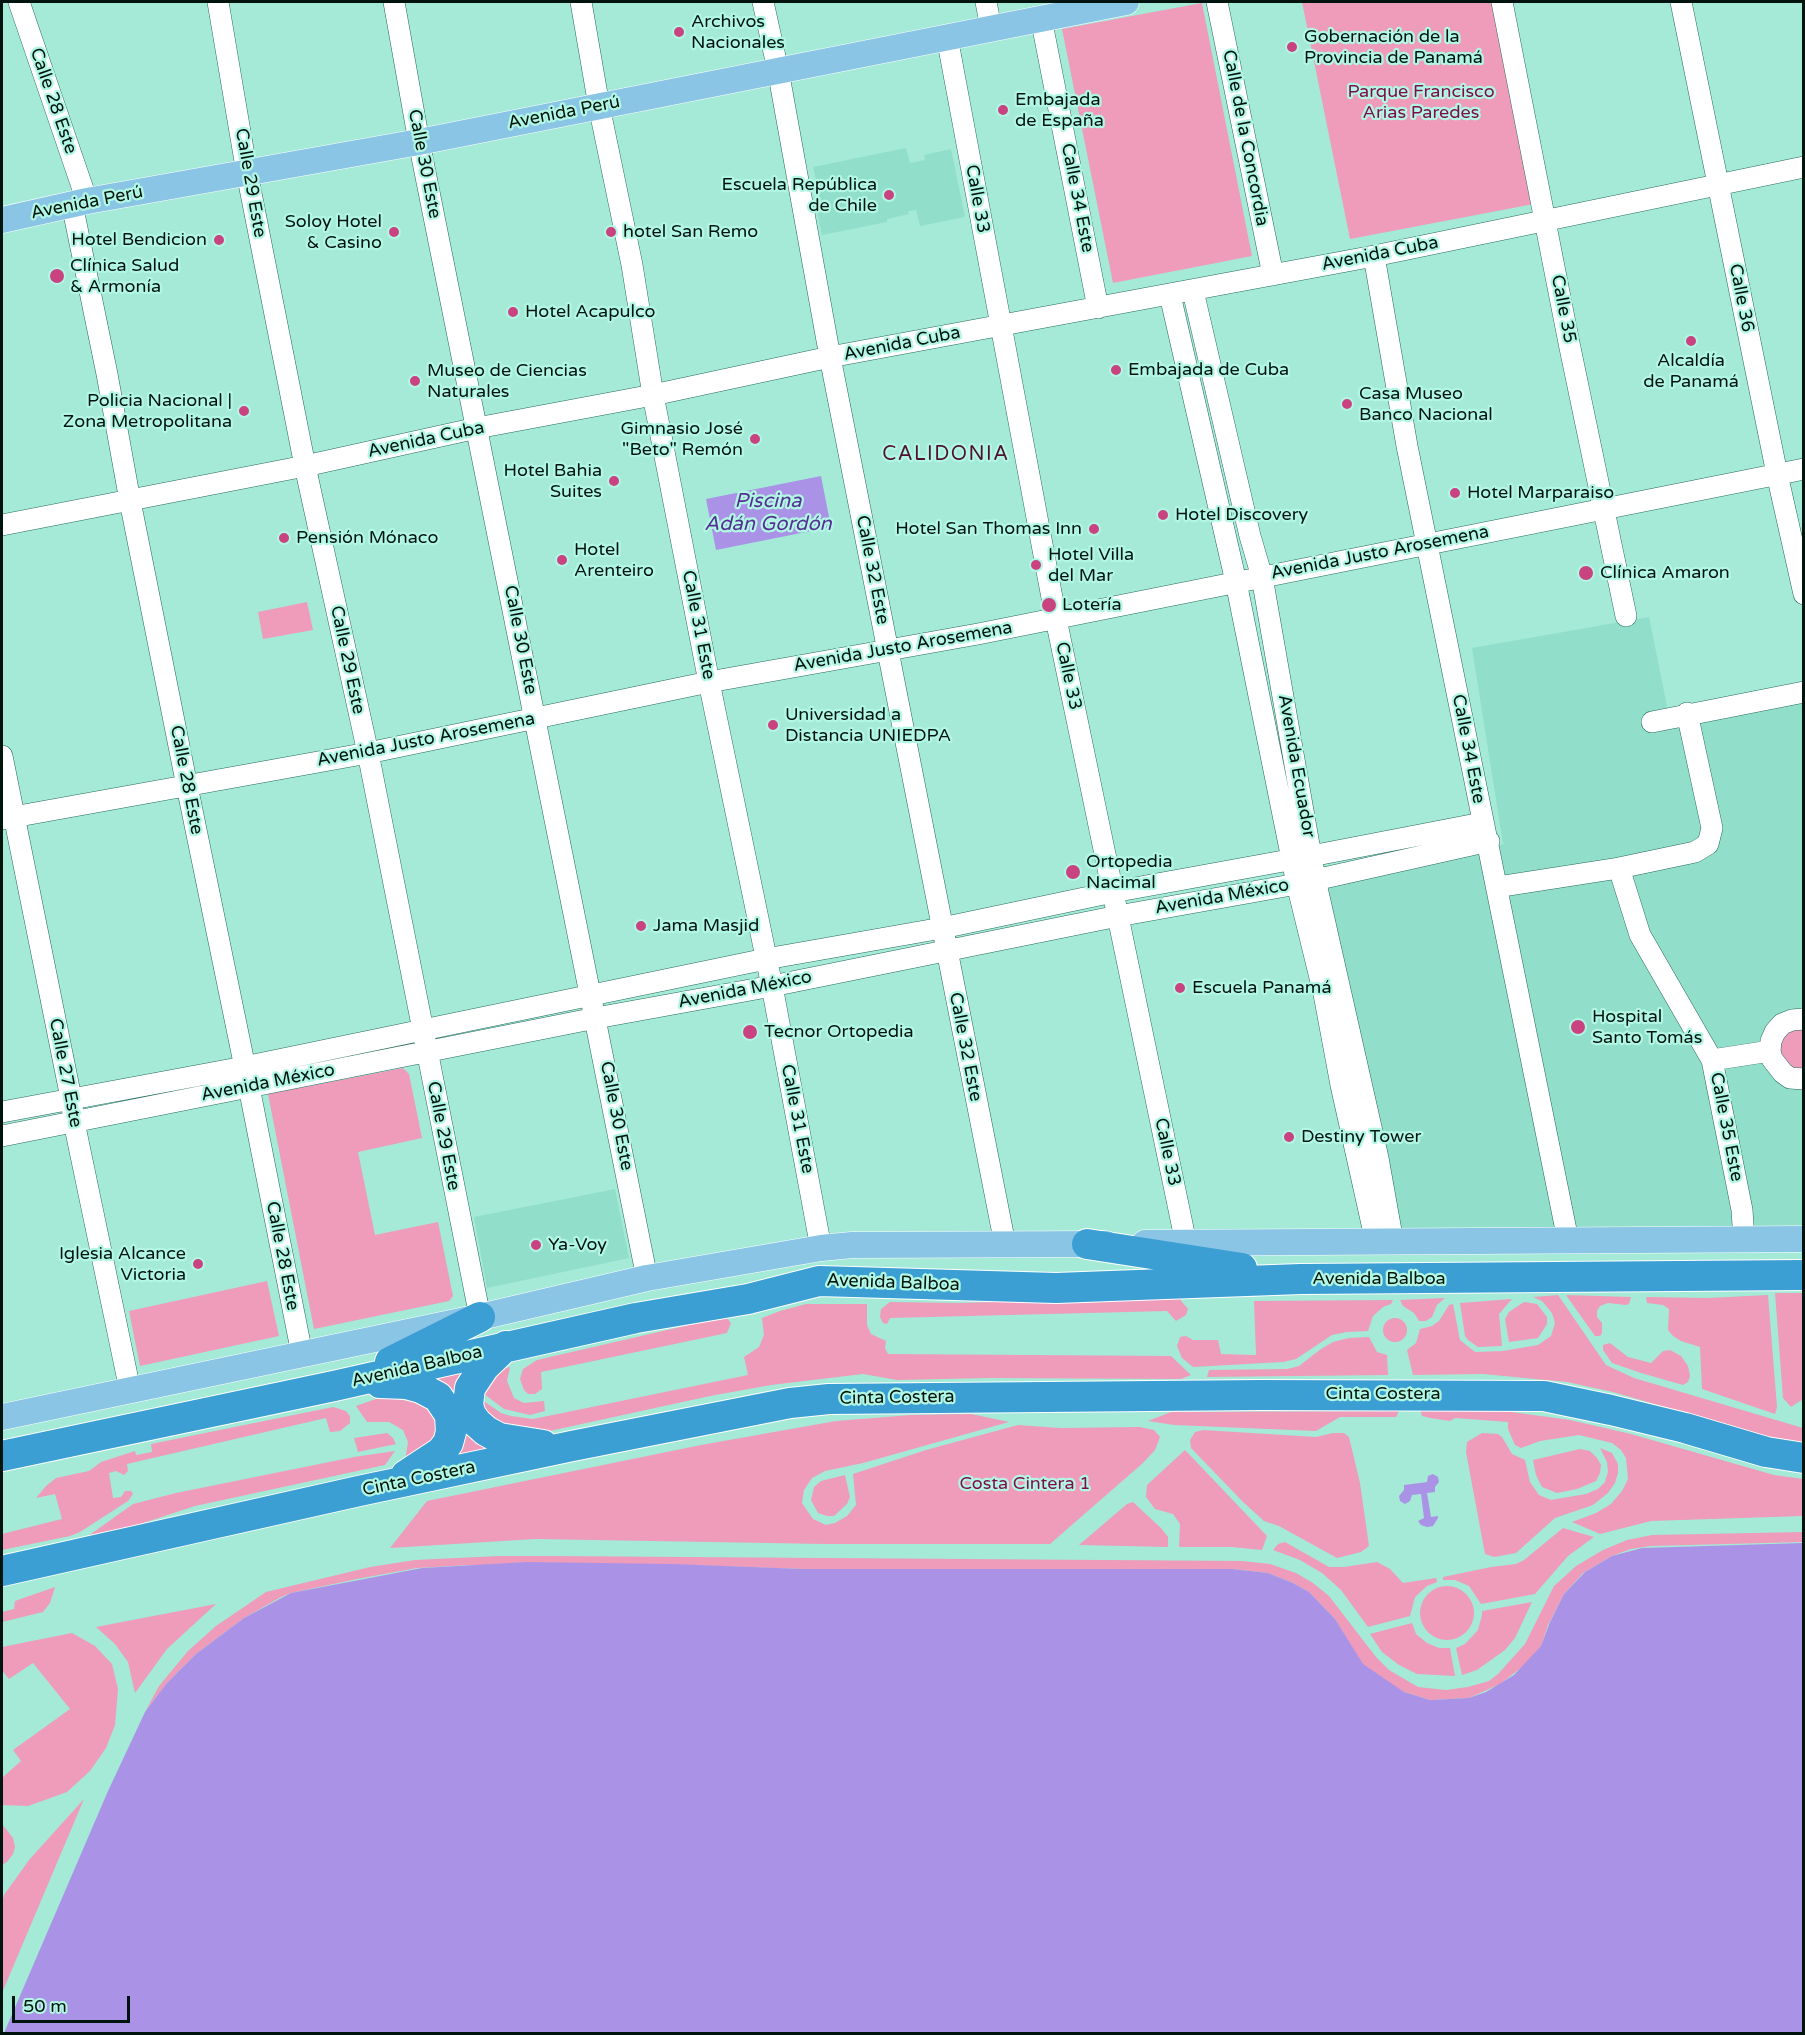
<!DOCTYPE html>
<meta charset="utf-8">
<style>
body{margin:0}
#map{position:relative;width:1805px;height:2035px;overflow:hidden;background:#a5ead7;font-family:"Varela Round",sans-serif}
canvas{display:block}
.frame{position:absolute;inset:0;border:3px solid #00140e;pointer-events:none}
.scale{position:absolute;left:12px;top:1996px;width:118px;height:27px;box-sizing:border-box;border:3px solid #00140e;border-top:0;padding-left:8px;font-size:18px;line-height:21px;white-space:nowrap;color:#00140e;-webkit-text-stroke:4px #b2f7e4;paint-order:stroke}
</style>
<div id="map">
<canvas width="1805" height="2035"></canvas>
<div class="frame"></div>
<div class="scale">50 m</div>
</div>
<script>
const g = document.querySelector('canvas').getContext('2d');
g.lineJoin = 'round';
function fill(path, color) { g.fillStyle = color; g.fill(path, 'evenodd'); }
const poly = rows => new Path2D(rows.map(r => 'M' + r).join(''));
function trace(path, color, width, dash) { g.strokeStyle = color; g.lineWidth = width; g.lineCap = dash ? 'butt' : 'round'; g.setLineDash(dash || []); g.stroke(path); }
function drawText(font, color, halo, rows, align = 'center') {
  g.font = font + ' "Varela Round",sans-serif'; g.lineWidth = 4.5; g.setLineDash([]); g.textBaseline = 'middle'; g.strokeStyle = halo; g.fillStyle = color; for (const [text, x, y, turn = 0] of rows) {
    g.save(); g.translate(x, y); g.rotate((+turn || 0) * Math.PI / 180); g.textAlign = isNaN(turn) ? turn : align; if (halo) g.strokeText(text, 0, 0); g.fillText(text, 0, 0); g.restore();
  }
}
const built = poly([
 [906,148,910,163,925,160,924,155,951,149,965,217,920,226,916,210,908,211,909,214,887,219,887,222,822,235,817,211,820,210,814,181,816,180,813,167],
 [1649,617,1671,726,1803,702,1803,1229,1399,1234,1320,883,1503,844,1472,648],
 [615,1189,629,1258,487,1288,474,1217]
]);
const green = poly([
 [1302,2,1499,2,1539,203,1350,239],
 [1202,3,1252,256,1113,283,1062,29],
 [307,602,313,630,263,639,258,612],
 [1803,1025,1803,1069,1798,1070,1779,1060,1777,1039],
 [403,1068,409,1074,422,1138,358,1152,375,1235,438,1222,453,1296,449,1301,314,1329,268,1094],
 [267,1281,279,1336,140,1366,129,1311],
 [1775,1293,1803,1293,1803,1399,1791,1407,1783,1398],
 [1558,1295,1606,1365,1634,1378,1803,1428,1803,1443,1778,1439,1741,1429,1613,1392,1567,1382,1483,1374,1413,1375,1407,1350,1416,1343,1420,1329,1432,1326,1439,1321,1449,1305,1453,1304,1460,1340,1475,1352,1503,1351,1538,1345,1551,1336,1555,1323,1552,1313,1542,1301,1533,1297],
 [1566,1295,1631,1297,1629,1304,1626,1305,1608,1303,1600,1306,1597,1311,1597,1317,1602,1323,1602,1333,1600,1336,1595,1336],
 [1768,1295,1777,1407,1775,1414,1702,1389,1700,1347,1681,1341,1673,1336,1668,1330,1669,1309,1663,1305,1647,1303,1646,1297,1708,1298],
 [1178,1297,1188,1309,1186,1315,1176,1321,1167,1311,890,1318,887,1324,883,1323,880,1317,881,1309,890,1302,958,1303],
 [1445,1298,1437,1305,1432,1317,1426,1321,1419,1321,1414,1313,1403,1306,1400,1300],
 [1512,1299,1499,1314,1502,1346,1478,1347,1468,1340,1465,1336,1460,1303],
 [1393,1300,1391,1304,1383,1307,1373,1316,1368,1331,1347,1332,1332,1335,1296,1359,1283,1362,1193,1367,1182,1358,1177,1346,1180,1337,1186,1336,1193,1340,1218,1340,1221,1354,1256,1355,1254,1301],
 [1524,1302,1537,1304,1547,1317,1547,1324,1538,1338,1509,1342,1505,1319,1509,1312],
 [806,1304,867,1304,867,1325,871,1334,886,1341,885,1348,888,1354,1171,1356,1191,1375,1181,1379,989,1378,897,1380,863,1374,771,1385,710,1396,545,1432,500,1429,478,1402,485,1402,501,1413,511,1416,533,1419,748,1375,744,1357,759,1347,764,1335,762,1318,780,1311],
 '1383 1330a12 12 0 1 1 24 0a12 12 0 1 1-24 0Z',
 [727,1318,731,1323,727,1333,541,1372,542,1389,535,1394,528,1394,524,1390,520,1379,523,1369,537,1360,715,1319],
 [1369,1337,1377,1352,1387,1355,1388,1375,1207,1377,1209,1370,1287,1369,1299,1366,1321,1349,1333,1342,1349,1338],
 [1610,1343,1628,1357,1651,1363,1663,1351,1670,1350,1681,1356,1688,1366,1690,1376,1688,1382,1683,1385,1641,1373,1612,1363,1603,1350,1603,1345],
 [474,1366,463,1385,508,1451,443,1464,456,1436,409,1380],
 [510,1367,507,1381,514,1398,524,1403,544,1401,545,1411,530,1415,504,1409,484,1394,494,1371],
 [376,1399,396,1399,421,1403,433,1413,439,1430,436,1441,405,1461,408,1442,403,1430,389,1422,367,1422,356,1406],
 [333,1407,346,1411,350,1416,350,1423,340,1431,330,1432,326,1418,127,1464,128,1471,124,1475,116,1471,109,1473,113,1498,121,1497,125,1491,131,1491,133,1494,128,1501,80,1532,70,1536,2,1550,2,1534,62,1519,55,1494,36,1498,46,1486,56,1478,89,1471,101,1462,135,1451,136,1455,152,1452,151,1444],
 [1420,1409,1504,1411,1570,1420,1631,1434,1774,1475,1803,1479,1803,1516,1651,1521,1600,1534,1572,1522,1596,1513,1611,1504,1622,1491,1628,1479,1626,1458,1621,1450,1612,1443,1579,1435,1540,1441,1521,1448,1515,1445,1508,1429,1508,1422,1455,1418,1450,1421,1430,1418,1422,1416],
 [1399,1411,1396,1417,1340,1417,1316,1431,1174,1425,1148,1421,1171,1412],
 [971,1414,1009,1422,863,1463,825,1471,812,1478,804,1490,802,1503,813,1519,826,1525,835,1523,847,1516,856,1505,853,1474,926,1450,1018,1425,1060,1428,1140,1427,1154,1430,1160,1437,1155,1450,1143,1463,1050,1544,826,1544,535,1539,390,1548,427,1501,701,1445,836,1421,911,1415],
 [1203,1430,1316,1437,1333,1433,1344,1433,1349,1437,1360,1483,1369,1546,1361,1552,1337,1558,1279,1526,1264,1521,1243,1502,1191,1448,1190,1440,1195,1432],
 [387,1433,393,1438,396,1444,358,1452,354,1438],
 [1482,1433,1498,1434,1502,1437,1512,1454,1525,1460,1530,1482,1539,1495,1551,1500,1586,1494,1598,1489,1605,1482,1608,1472,1607,1462,1600,1448,1612,1453,1618,1464,1618,1473,1615,1483,1608,1493,1593,1505,1555,1518,1516,1553,1494,1557,1485,1554,1466,1452,1467,1442],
 [1580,1449,1590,1451,1597,1458,1601,1465,1600,1473,1596,1481,1577,1489,1557,1493,1542,1487,1536,1475,1533,1460],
 [1185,1450,1267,1536,1262,1550,1232,1547,1179,1547,1180,1524,1173,1514,1155,1509,1146,1497,1147,1485],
 [395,1451,385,1465,195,1506,107,1535,84,1539,133,1504,176,1493,354,1457],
 [845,1475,850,1497,847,1504,834,1516,827,1516,818,1513,811,1500,814,1487,821,1481],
 [1133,1502,1161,1528,1168,1537,1168,1547,1079,1545,1127,1504],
 [1563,1528,1594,1537,1568,1556,1535,1594,1481,1604,1469,1586,1455,1580,1443,1580,1443,1577,1491,1567,1516,1564,1524,1560],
 [1803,1532,1803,1542,1651,1546,1631,1549,1612,1556,1583,1573,1564,1594,1548,1625,1541,1646,1526,1664,1500,1684,1469,1698,1430,1700,1404,1692,1384,1681,1362,1664,1335,1619,1309,1592,1293,1583,1268,1573,1232,1569,803,1569,685,1565,469,1565,417,1568,357,1579,291,1593,281,1597,244,1618,196,1654,166,1684,145,1712,159,1686,188,1651,216,1626,266,1592,370,1567,415,1560,499,1556,549,1556,1242,1561,1270,1564,1296,1573,1313,1583,1329,1596,1376,1657,1389,1670,1418,1687,1446,1690,1468,1687,1489,1681,1498,1674,1525,1644,1554,1586,1576,1566,1603,1550,1627,1540,1652,1535],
 [1285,1542,1329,1567,1344,1567,1377,1562,1390,1569,1403,1583,1436,1578,1437,1582,1427,1586,1415,1597,1410,1616,1368,1627,1341,1590,1322,1573,1300,1560,1273,1550,1278,1544],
 '1420 1613a27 27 0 1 1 54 0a27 27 0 1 1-54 0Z',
 [55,1587,50,1603,43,1612,2,1622,2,1612,14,1609,15,1601],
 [1532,1602,1515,1638,1505,1650,1477,1670,1462,1675,1456,1648,1465,1644,1478,1630,1482,1615,1482,1611],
 [216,1604,167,1649,135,1693,128,1662,115,1644,96,1627],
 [1412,1623,1416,1634,1427,1643,1439,1648,1450,1648,1455,1676,1417,1674,1399,1665,1382,1652,1370,1634],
 [72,1633,95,1646,112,1664,118,1689,115,1725,106,1748,90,1771,67,1792,28,1806,2,1805,2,1778,21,1761,13,1750,70,1709,33,1663,9,1679,2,1670,2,1647],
 [84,1799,2,1993,2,1903,4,1895,29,1860],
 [2,1824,13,1838,15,1847,13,1854,7,1862,2,1865]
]);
const water = poly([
 [821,476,831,527,716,550,706,499],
 [1433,1474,1438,1477,1439,1482,1435,1487,1435,1492,1427,1493,1431,1517,1438,1516,1438,1518,1433,1526,1427,1527,1421,1525,1418,1521,1424,1518,1421,1494,1412,1495,1410,1501,1405,1504,1400,1501,1399,1496,1404,1490,1404,1485,1427,1482,1428,1476],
 [1803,1543,1803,2033,4,2033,108,1791,145,1712,166,1684,196,1654,244,1618,291,1593,422,1568,527,1562,672,1564,803,1569,1232,1569,1268,1573,1293,1583,1309,1592,1335,1619,1363,1664,1404,1692,1430,1700,1469,1698,1486,1692,1514,1675,1541,1646,1550,1622,1564,1594,1585,1572,1612,1556,1642,1548]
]);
const minor = poly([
 [19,2,87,201],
 [218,2,247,173,305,466,368,753,480,1317],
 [394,2,419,142,647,1278],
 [581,2,599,106,632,265,653,395,709,682,772,986,821,1248],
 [763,2,778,70,830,357,1005,1244],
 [986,2,991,28],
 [1217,2,1273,275],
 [1502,2,1569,343,1626,616],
 [1681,2,1777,474,1804,594],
 [1041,18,1098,308],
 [947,37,1056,619,1186,1243],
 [72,204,107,374,130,501,187,786,249,1087,302,1354],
 [1374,256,1407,446,1568,1240],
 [1193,291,1250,536,1262,577,1315,879,1378,1158,1393,1242],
 [1170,295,1236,582,1297,884,1324,994,1341,1085,1376,1242],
 [2,525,305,466,477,428,653,395,830,357,1374,256,1804,167],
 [1652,722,1804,692],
 [2,756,71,1098,74,1122,130,1390],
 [2,819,368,753,709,682,978,634,1804,469],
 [1619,868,1640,935,1712,1060,1742,1210,1744,1240],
 [1497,887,1619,868,1695,852,1708,844,1712,828,1687,713],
 [1804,1019,1792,1020,1782,1024,1775,1032,1771,1041,1770,1051,1772,1059,1783,1073,1790,1078,1804,1079],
 [1712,1060,1770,1051],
 [2,1112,244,1067,766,959,942,928,1113,892,1311,856,1482,823],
 [2,1136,596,1018,772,986,1118,916,1297,884,1489,841]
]);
const major = poly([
 [2,220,87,201,419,142,1126,2],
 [1145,1243,1804,1239],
 [2,1417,480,1317,647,1278,821,1248,852,1245,1106,1244]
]);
const highway = poly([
 [1087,1244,1242,1268],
 [506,1346,484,1367,470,1388,468,1405,471,1415,477,1423,486,1431,499,1438,543,1445],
 [390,1362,480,1317],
 [380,1383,407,1384,421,1388,438,1397,450,1415,451,1432,448,1443,441,1452,406,1475],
 [2,1456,334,1386,636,1318,748,1299,819,1281,1056,1288,1301,1279,1804,1275],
 [2,1571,359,1491,572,1446,790,1403,829,1399,1261,1395,1544,1396,1611,1410,1685,1428,1766,1452,1804,1458]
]);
const markers = [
 [679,32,6,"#ca4381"],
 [1292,47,6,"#ca4381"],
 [1003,110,6,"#ca4381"],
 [889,195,6,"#ca4381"],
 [394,232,6,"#ca4381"],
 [611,232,6,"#ca4381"],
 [219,240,6,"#ca4381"],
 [57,276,8,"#ca4381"],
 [513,312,6,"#ca4381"],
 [1691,341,6,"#ca4381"],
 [1116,370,6,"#ca4381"],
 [415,381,6,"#ca4381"],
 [1347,404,6,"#ca4381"],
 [244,411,6,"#ca4381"],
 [755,439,6,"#ca4381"],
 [614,481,6,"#ca4381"],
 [1455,493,6,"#ca4381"],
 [1163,515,6,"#ca4381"],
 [1094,529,6,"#ca4381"],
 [284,538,6,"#ca4381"],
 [562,560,6,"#ca4381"],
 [1036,565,6,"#ca4381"],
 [1586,573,8,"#ca4381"],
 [1049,605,8,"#ca4381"],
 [773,725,6,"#ca4381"],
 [1073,872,8,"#ca4381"],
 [641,926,6,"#ca4381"],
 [1180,988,6,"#ca4381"],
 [1578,1027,8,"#ca4381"],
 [750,1032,8,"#ca4381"],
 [1289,1137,6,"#ca4381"],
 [536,1245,6,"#ca4381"],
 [198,1264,6,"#ca4381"]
];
const poiNames = [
 ["Archivos",691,22],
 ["Nacionales",691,43],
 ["Gobernación de la",1304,37],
 ["Provincia de Panamá",1304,58],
 ["Embajada",1015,100],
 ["de España",1015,121],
 ["Escuela República",877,185,"right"],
 ["de Chile",877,206,"right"],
 ["Soloy Hotel",382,222,"right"],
 ["& Casino",382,243,"right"],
 ["hotel San Remo",623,232],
 ["Hotel Bendicion",207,240,"right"],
 ["Clínica Salud",70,266],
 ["& Armonía",70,287],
 ["Hotel Acapulco",525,312],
 ["Alcaldía",1691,361,"center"],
 ["de Panamá",1691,382,"center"],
 ["Embajada de Cuba",1128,370],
 ["Museo de Ciencias",427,371],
 ["Naturales",427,392],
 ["Casa Museo",1359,394],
 ["Banco Nacional",1359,415],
 ["Policia Nacional |",232,401,"right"],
 ["Zona Metropolitana",232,422,"right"],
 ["Gimnasio José",743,429,"right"],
 ["\"Beto\" Remón",743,450,"right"],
 ["Hotel Bahia",602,471,"right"],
 ["Suites",602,492,"right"],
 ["Hotel Marparaiso",1467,493],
 ["Hotel Discovery",1175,515],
 ["Hotel San Thomas Inn",1082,529,"right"],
 ["Pensión Mónaco",296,538],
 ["Hotel",574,550],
 ["Arenteiro",574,571],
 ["Hotel Villa",1048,555],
 ["del Mar",1048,576],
 ["Clínica Amaron",1600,573],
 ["Lotería",1062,605],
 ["Universidad a",785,715],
 ["Distancia UNIEDPA",785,736],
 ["Ortopedia",1086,862],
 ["Nacimal",1086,883],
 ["Jama Masjid",653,926],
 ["Escuela Panamá",1192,988],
 ["Hospital",1592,1017],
 ["Santo Tomás",1592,1038],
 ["Tecnor Ortopedia",764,1032],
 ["Destiny Tower",1301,1137],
 ["Ya-Voy",548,1245],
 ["Iglesia Alcance",186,1254,"right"],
 ["Victoria",186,1275,"right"]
];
const parkNames = [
 ["Parque Francisco",1421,92],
 ["Arias Paredes",1421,113],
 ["Costa Cintera 1",1025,1484]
];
const streetNames = [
 ["Calle 28 Este",53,101,71],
 ["Avenida Perú",564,113,-11],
 ["Calle de la Concordia",1245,138,79],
 ["Calle 30 Este",424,164,79],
 ["Calle 29 Este",250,183,80],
 ["Calle 34 Este",1077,198,79],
 ["Calle 33",977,199,80],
 ["Avenida Perú",87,203,-11],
 ["Avenida Cuba",1380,254,-11],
 ["Calle 36",1741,298,79],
 ["Calle 35",1563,309,79],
 ["Avenida Cuba",902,344,-11],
 ["Avenida Cuba",426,440,-12],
 ["Avenida Justo Arosemena",1380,553,-11],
 ["Calle 32 Este",872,570,79],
 ["Calle 31 Este",698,625,79],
 ["Calle 30 Este",520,640,79],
 ["Avenida Justo Arosemena",903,647,-10],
 ["Calle 29 Este",347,660,78],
 ["Calle 33",1068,676,78],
 ["Avenida Justo Arosemena",426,740,-11],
 ["Calle 34 Este",1468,749,79],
 ["Avenida Ecuador",1296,766,80],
 ["Calle 28 Este",186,780,79],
 ["Avenida México",1222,897,-10],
 ["Avenida México",745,990,-11],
 ["Calle 32 Este",965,1047,79],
 ["Calle 27 Este",65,1073,79],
 ["Avenida México",268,1083,-11],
 ["Calle 30 Este",616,1116,79],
 ["Calle 31 Este",797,1119,79],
 ["Calle 35 Este",1726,1127,79],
 ["Calle 29 Este",443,1136,79],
 ["Calle 33",1167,1152,78],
 ["Calle 28 Este",282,1256,79],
 ["Avenida Balboa",1379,1279],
 ["Avenida Balboa",893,1283,2],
 ["Avenida Balboa",417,1367,-13],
 ["Cinta Costera",1383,1394],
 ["Cinta Costera",897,1398,-1],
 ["Cinta Costera",419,1479,-12]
];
const neighbourhoodNames = [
 ["CALIDONIA",946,455]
];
const waterNames = [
 ["Piscina",768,502],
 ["Adán Gordón",768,525]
];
fill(built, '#91deca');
fill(green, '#ef9bba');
fill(water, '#aa93e7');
trace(minor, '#286c5d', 22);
trace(major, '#fff', 27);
trace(highway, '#fff', 32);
trace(minor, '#fff', 21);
trace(major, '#8ac5e5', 26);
trace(highway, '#3c9fd3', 30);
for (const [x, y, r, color] of markers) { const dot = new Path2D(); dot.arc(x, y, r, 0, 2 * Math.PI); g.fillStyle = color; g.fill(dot); trace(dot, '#b2f7e4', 2); }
drawText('18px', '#00140e', '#b2f7e4', poiNames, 'left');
drawText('18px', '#7e0c49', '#b2f7e4', parkNames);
drawText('18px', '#00140e', '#b2f7e4', streetNames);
g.letterSpacing = '1.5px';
drawText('20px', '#50102f', '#b2f7e4', neighbourhoodNames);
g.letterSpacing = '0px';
drawText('italic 20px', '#543192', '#b2f7e4', waterNames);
</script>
